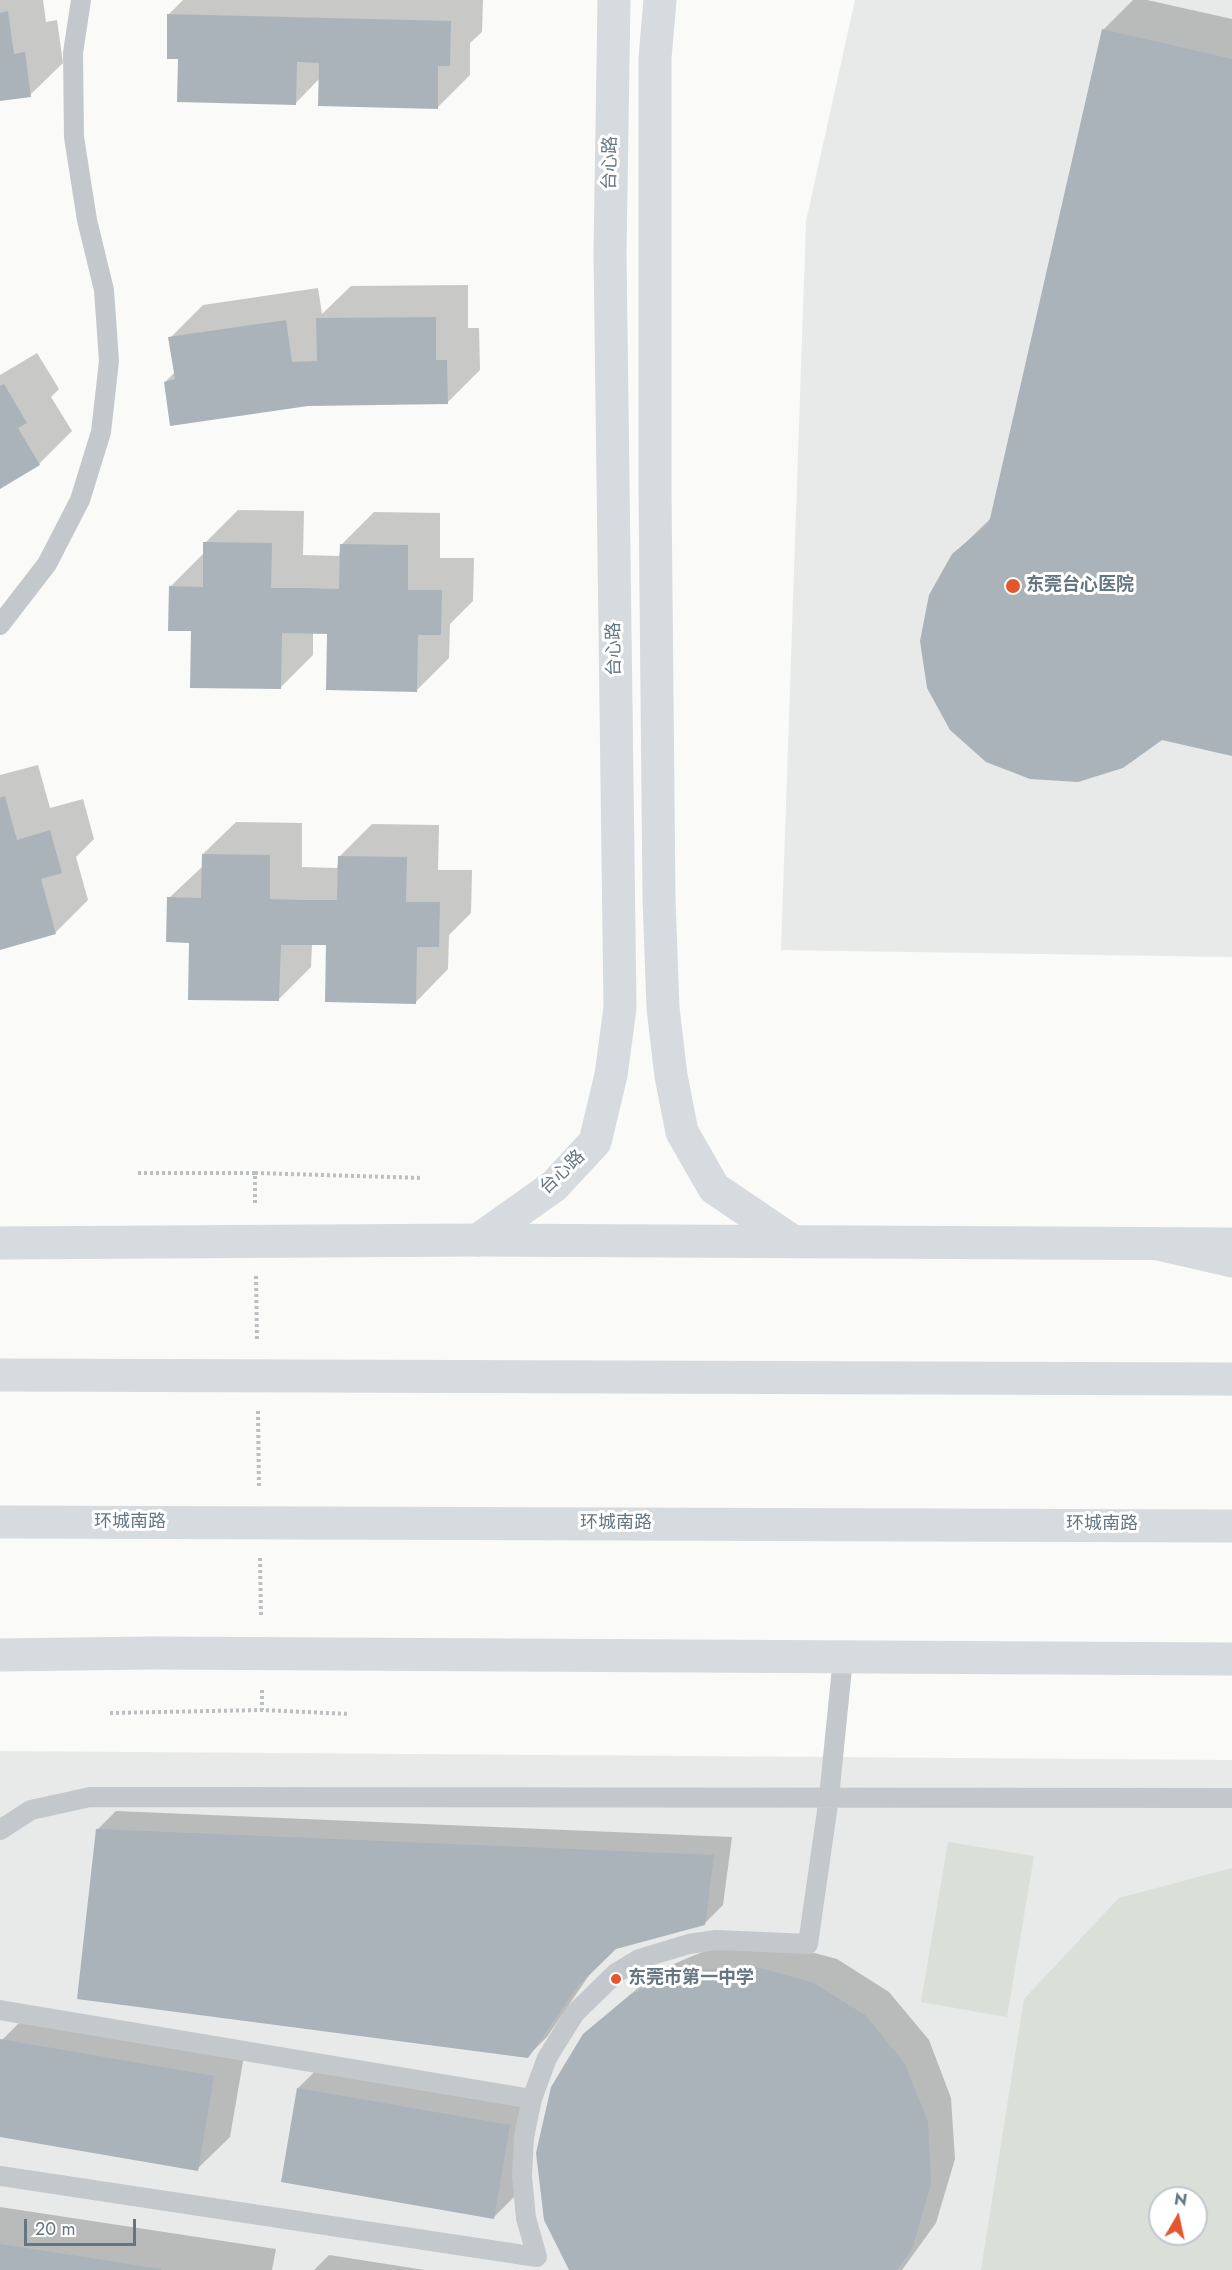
<!DOCTYPE html>
<meta charset="utf-8">
<style>
body{margin:0}
#map{position:relative;width:1232px;height:2270px;overflow:hidden;background:#fafaf8;font-family:Jost,sans-serif}
canvas{display:block}
.north{position:absolute;left:1148px;top:2186px;width:60px;height:60px;box-sizing:border-box;background:#fff;border:2px solid #c1c8cd;border-radius:50%;rotate:9deg;font-size:16px;font-weight:700;line-height:24px;text-align:center;color:#657683}
.north::after{content:'';display:block;margin:auto;width:21px;height:27px;background:#e4572e;clip-path:polygon(50% 0,100% 100%,50% 72%,0 100%)}
.scale{position:absolute;left:24px;top:2219px;width:112px;height:27px;box-sizing:border-box;border:3px solid #657683;border-top:0;padding-left:8px;font-size:18px;line-height:21px;white-space:nowrap;color:#657683;-webkit-text-stroke:4px #fff;paint-order:stroke}
</style>
<div id="map">
<canvas width="1232" height="2270"></canvas>
<div class="north">N</div>
<div class="scale">20 m</div>
</div>
<script>
const g = document.querySelector('canvas').getContext('2d');
g.lineJoin = 'round';
function fill(path, color) { g.fillStyle = color; g.fill(path, 'evenodd'); }
const poly = rows => new Path2D(rows.map(r => 'M' + r).join(''));
function trace(path, color, width, dash) { g.strokeStyle = color; g.lineWidth = width; g.lineCap = dash ? 'butt' : 'round'; g.setLineDash(dash || []); g.stroke(path); }
function drawText(font, color, halo, rows, align = 'center') {
  g.font = font + ' Jost,"Noto Sans SC",sans-serif'; g.lineWidth = 6; g.setLineDash([]); g.textBaseline = 'middle'; g.strokeStyle = halo; g.fillStyle = color; for (const [text, x, y, turn = 0] of rows) {
    g.save(); g.translate(x, y); g.rotate((+turn || 0) * Math.PI / 180); g.textAlign = isNaN(turn) ? turn : align; if (halo) g.strokeText(text, 0, 0); g.fillText(text, 0, 0); g.restore();
  }
}
const built = poly([
 [855,0,1232,0,1232,957,781,950,806,221],
 [0,1751,1232,1760,1232,2270,0,2270],
 [1160,2198,1196,2198,1196,2234,1160,2234]
]);
const green = poly([
 [948,1842,1034,1856,1007,2017,921,2002],
 [1232,1868,1232,2270,981,2270,1024,1999,1119,1898],
 [1160,2198,1196,2198,1196,2234,1160,2234]
]);
const shadow = poly([
 [0,0,43,0,46,22,57,20,63,63,30,95,0,99],
 [183,0,483,0,482,32,470,43,470,75,437,108,320,78,295,104,179,58,169,14],
 [1133,0,1147,0,1232,19,1232,755,1161,738,953,555,992,517,1103,30],
 [468,285,468,328,479,328,480,370,447,403,165,382,175,372,170,338,203,305,318,288,322,314,351,286],
 [37,353,59,389,51,397,72,431,39,464,0,488,0,375],
 [238,510,304,511,303,555,339,556,341,545,374,512,440,513,440,558,474,558,473,601,450,624,449,658,417,690,328,632,313,632,313,655,280,688,192,630,170,587,203,554,205,543],
 [38,765,50,808,83,799,94,839,76,857,88,900,56,932,0,948,0,775],
 [236,822,302,823,302,867,337,868,339,857,372,824,439,825,438,870,472,870,471,913,449,935,448,969,416,1002,327,944,312,944,311,967,279,999,190,941,169,898,203,866,203,854],
 [116,1811,732,1837,723,1905,704,1924,615,1948,594,1968,547,2037,528,2056,97,1830],
 [776,1943,837,1959,889,1992,929,2040,951,2098,955,2159,936,2223,902,2270,571,2270,585,2035,657,1971,714,1947],
 [34,2008,246,2044,230,2137,197,2169,0,2135,2,2040],
 [331,2056,542,2092,526,2185,494,2217,298,2088],
 [0,2207,276,2249,272,2270,0,2270],
 [329,2255,425,2270,314,2270]
]);
const building = poly([
 [8,11,14,54,25,52,31,97,0,101,0,13],
 [167,14,451,21,450,66,438,66,438,109,318,106,319,63,297,62,296,105,177,102,178,59,167,59],
 [1102,29,1232,59,1232,756,1162,740,1123,768,1078,782,1030,779,986,762,950,730,927,688,920,641,929,595,952,554,989,523],
 [436,317,436,360,447,360,448,404,308,406,170,426,164,382,175,379,168,337,286,320,292,362,317,361,316,318],
 [4,384,27,423,18,428,40,465,0,489,0,386],
 [203,542,272,543,271,588,305,588,339,589,340,544,408,545,408,590,442,590,441,635,418,635,417,692,326,690,327,634,282,633,281,689,190,688,191,631,168,631,169,586,203,587],
 [5,796,17,840,50,830,62,873,41,879,56,934,0,950,0,798],
 [202,854,270,855,270,899,303,900,337,900,338,856,407,857,406,902,440,902,439,947,417,947,416,1004,325,1002,326,945,281,945,279,1001,188,1000,189,943,166,942,167,897,201,898],
 [96,1829,714,1855,705,1925,616,1949,578,1986,528,2058,77,1999],
 [751,1966,812,1982,865,2015,905,2064,928,2122,931,2184,912,2249,897,2270,569,2270,544,2220,536,2153,551,2087,583,2034,631,1994,689,1971],
 [0,2039,214,2076,198,2171,0,2137],
 [297,2088,510,2125,494,2219,281,2182],
 [0,2244,161,2269,161,2270,0,2270]
]);
const path = poly([
 [138,1173,255,1173,255,1206],
 [255,1173,423,1178],
 [256,1276,257,1341],
 [258,1411,259,1488],
 [260,1558,261,1617],
 [262,1690,262,1710,350,1714],
 [110,1713,262,1710]
]);
const lane = poly([
 [0,625,47,564,80,500,101,432,109,361,104,290,87,220,74,137,73,53,81,0],
 [0,1830,31,1810,90,1797,1232,1798],
 [0,2010,532,2099,547,2058,575,2013,616,1973,639,1959,689,1944,716,1940,808,1944,829,1797,843,1658],
 [0,2176,537,2257,526,2218,522,2176,524,2136,532,2099]
]);
const secondary = poly([
 [660,0,655,58,655,491,659,899,663,1008,671,1076,682,1132,714,1188,792,1241],
 [478,1240,554,1186,595,1142,611,1075,620,1008,610,253,614,0]
]);
const primary = poly([
 [0,1243,478,1240,1232,1244],
 [0,1655,152,1653,1232,1659]
]);
const highway = poly([
 [1158,1244,1232,1261],
 [0,1375,1232,1379],
 [0,1522,1232,1526]
]);
const markers = [
 [1013,586,8,"#e4572e"],
 [616,1979,6,"#e4572e"]
];
const streetNames = [
 ["台心路",611,163,-89],
 ["台心路",615,649,-91],
 ["台心路",563,1173,-44],
 ["环城南路",130,1523],
 ["环城南路",616,1524],
 ["环城南路",1102,1525]
];
const poiNames = [
 ["东莞台心医院",1026,586],
 ["东莞市第一中学",628,1979]
];
fill(built, '#e8e9e9');
fill(green, '#dadfd7');
fill(shadow, '#0003');
fill(building, '#aab3b9');
trace(path, '#bbbfc2', 4, [3, 3]);
trace(lane, '#c3c8cc', 20);
trace(secondary, '#d6dbdf', 33);
trace(primary, '#d6dbdf', 33);
trace(highway, '#d6dbdf', 33);
for (const [x, y, r, color] of markers) { const dot = new Path2D(); dot.arc(x, y, r, 0, 2 * Math.PI); g.fillStyle = color; g.fill(dot); trace(dot, '#fff', 2); }
drawText('18px', '#657683', '#fff', streetNames);
drawText('bold 18px', '#657683', '#fff', poiNames, 'left');
</script>
